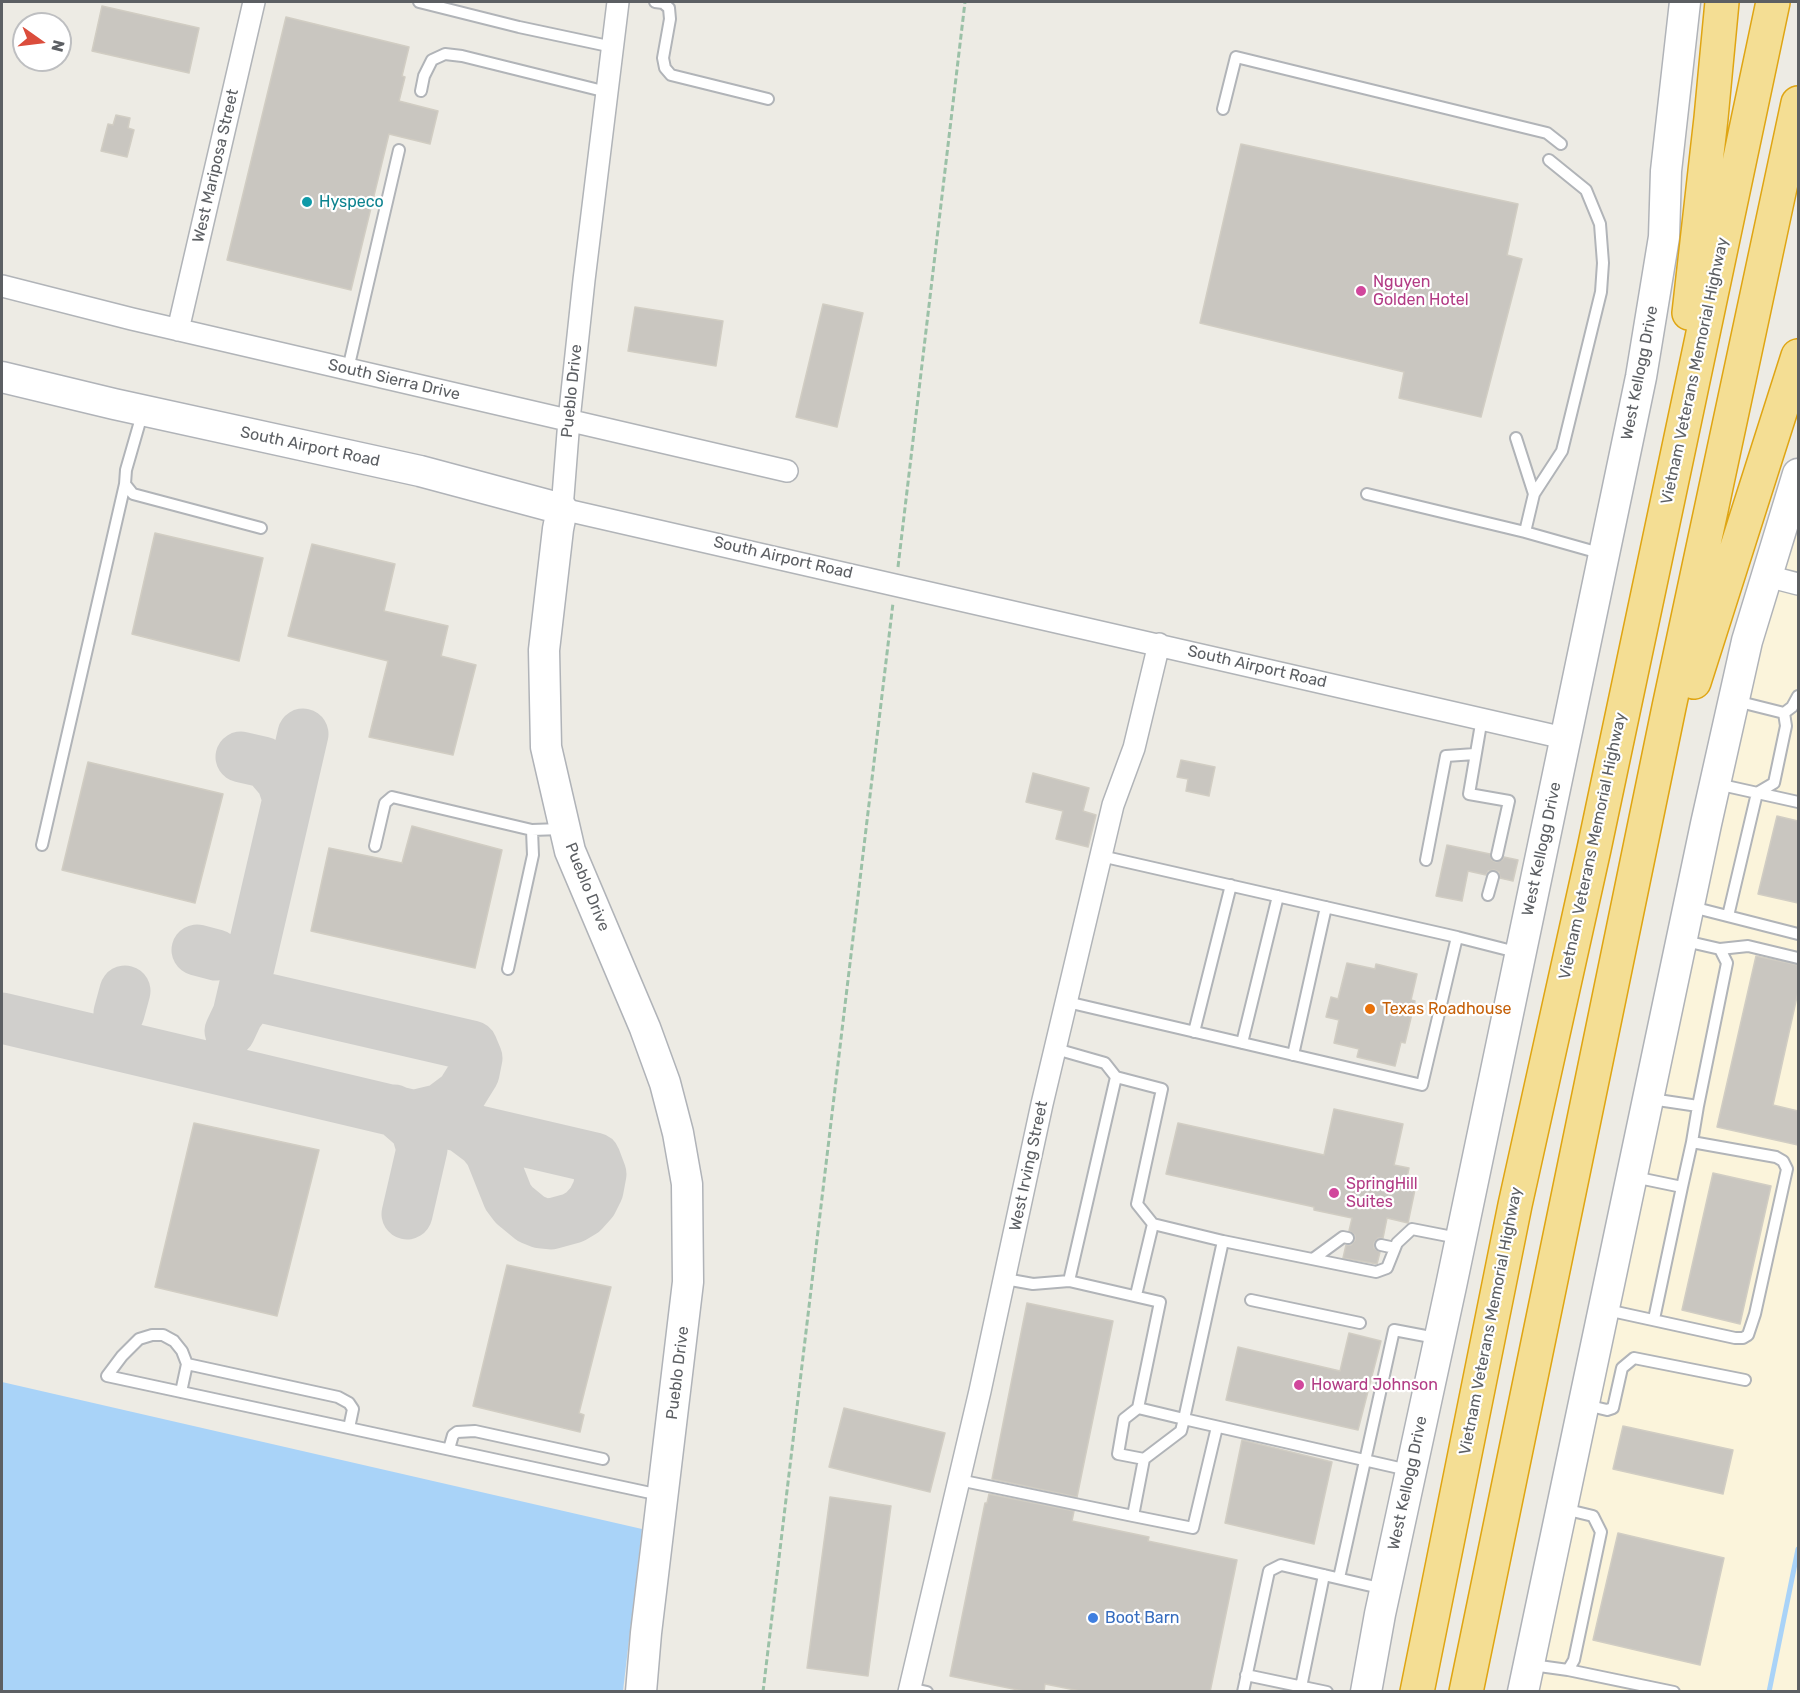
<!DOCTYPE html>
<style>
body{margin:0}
#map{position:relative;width:1800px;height:1693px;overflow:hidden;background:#edebe4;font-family:Rubik,sans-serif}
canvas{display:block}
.frame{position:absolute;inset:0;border:3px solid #5c5f63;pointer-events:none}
.north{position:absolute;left:12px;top:12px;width:60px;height:60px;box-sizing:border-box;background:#fff;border:2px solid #bebfc1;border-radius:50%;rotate:104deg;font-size:16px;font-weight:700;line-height:24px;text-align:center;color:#5c5f63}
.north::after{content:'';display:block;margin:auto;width:21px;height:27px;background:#db4d3c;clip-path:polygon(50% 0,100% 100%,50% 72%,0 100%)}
</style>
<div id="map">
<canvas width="1800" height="1693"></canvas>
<div class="frame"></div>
<div class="north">N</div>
</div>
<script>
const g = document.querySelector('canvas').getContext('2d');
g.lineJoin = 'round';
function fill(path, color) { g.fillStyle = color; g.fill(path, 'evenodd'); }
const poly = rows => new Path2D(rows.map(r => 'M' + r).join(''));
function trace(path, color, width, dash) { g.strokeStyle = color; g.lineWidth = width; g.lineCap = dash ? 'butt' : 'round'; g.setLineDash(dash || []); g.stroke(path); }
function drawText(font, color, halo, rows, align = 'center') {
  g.font = font + ' Rubik,sans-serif'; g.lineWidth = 4.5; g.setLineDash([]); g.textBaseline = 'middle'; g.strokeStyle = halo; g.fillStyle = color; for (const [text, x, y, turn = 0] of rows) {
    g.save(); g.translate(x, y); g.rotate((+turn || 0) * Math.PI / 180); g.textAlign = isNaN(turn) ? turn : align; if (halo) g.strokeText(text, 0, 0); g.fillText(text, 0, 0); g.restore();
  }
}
const commercial = poly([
 [1798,477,1798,1691,1525,1692]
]);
const water = poly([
 [2,1382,642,1529,623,1691,2,1691]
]);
const stream = poly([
 [1769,1692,1798,1549]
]);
const taxiway = poly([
 [241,757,263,762,270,767,282,781,288,799,303,734],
 [197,950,216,955],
 [119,1013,125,991],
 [238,1014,247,1002,260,997,472,1046,477,1058,474,1073,461,1094,441,1109,416,1115],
 [2,1018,462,1127,482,1142,490,1152,508,1197,514,1205,531,1219,541,1223,551,1224,573,1218,583,1212,592,1202,598,1190,601,1174,595,1158,462,1127],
 [230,1031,238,1014,288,799],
 [394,1110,416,1129,422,1149,407,1214]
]);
const building = poly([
 [102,6,199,28,189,73,92,51,102,6],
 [286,17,409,47,402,76,405,77,399,101,438,111,430,144,389,134,351,290,227,260,286,17],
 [116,115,130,118,128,128,134,130,127,157,101,151,108,124,113,125,116,115],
 [1241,144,1518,204,1507,255,1522,259,1481,417,1399,398,1404,372,1200,323,1241,144],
 [823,304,863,313,837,427,796,417,823,304],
 [635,307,723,321,716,366,628,351,635,307],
 [155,533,263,558,239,661,132,634,155,533],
 [312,544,395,564,384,611,448,626,441,656,476,665,453,755,369,737,388,661,288,636,312,544],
 [1181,760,1215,767,1209,796,1186,791,1188,779,1177,777,1181,760],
 [88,762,223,794,195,903,62,870,88,762],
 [1033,773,1089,788,1083,811,1096,815,1088,847,1056,839,1063,811,1026,802,1033,773],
 [1777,816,1798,821,1798,903,1758,894,1777,816],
 [412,826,502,850,475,968,311,931,329,848,402,863,412,826],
 [1447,845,1490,854,1492,860,1496,862,1502,860,1504,857,1518,860,1513,881,1500,878,1499,872,1494,870,1488,871,1486,875,1468,871,1462,901,1436,896,1447,845],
 [1756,956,1798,965,1798,992,1773,1105,1798,1111,1798,1145,1717,1127,1756,956],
 [1347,963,1375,969,1376,964,1417,974,1411,1000,1415,1001,1405,1043,1401,1042,1395,1066,1357,1057,1359,1049,1334,1043,1339,1020,1326,1017,1331,997,1338,999,1347,963],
 [1334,1109,1403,1124,1394,1165,1409,1168,1407,1178,1417,1180,1408,1223,1387,1218,1383,1238,1378,1238,1374,1243,1374,1248,1380,1252,1377,1264,1343,1258,1346,1245,1351,1245,1355,1240,1355,1235,1349,1231,1352,1218,1314,1210,1314,1207,1166,1174,1178,1123,1324,1155,1334,1109],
 [194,1123,319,1150,277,1316,155,1287,194,1123],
 [1713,1173,1771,1186,1740,1324,1682,1310,1713,1173],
 [507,1265,611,1287,579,1413,584,1415,580,1432,473,1406,507,1265],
 [1027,1303,1113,1321,1077,1497,992,1479,1027,1303],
 [1349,1333,1381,1341,1358,1430,1226,1400,1238,1347,1340,1371,1349,1333],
 [844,1408,945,1433,930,1492,829,1467,844,1408],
 [1623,1426,1733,1450,1723,1494,1613,1469,1623,1426],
 [1242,1440,1332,1462,1314,1544,1225,1523,1242,1440],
 [989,1494,1074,1511,1072,1521,1149,1537,1148,1541,1237,1560,1210,1692,1085,1692,1045,1684,1044,1692,1028,1692,950,1676,985,1503,987,1503,989,1494],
 [830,1497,891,1506,868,1676,807,1668,830,1497],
 [1618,1533,1724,1558,1700,1665,1593,1640,1618,1533]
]);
const path = poly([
 [898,567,965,2],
 [763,1692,893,603]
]);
const lane = poly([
 [419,2,519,27,613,47],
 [655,2,663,3,669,8,670,19,663,58,665,68,671,75,768,99],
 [421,91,424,76,432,60,445,54,462,56,607,92],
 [1223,109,1236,57,1547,133,1561,144],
 [348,369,399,150],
 [143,411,126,470,125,484,133,494,261,528],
 [1516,438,1534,494],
 [1367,494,1525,532,1603,554],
 [1525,532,1534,494,1562,451,1601,292,1603,263,1600,224,1586,190,1549,160],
 [1736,701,1784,713,1792,707,1798,696],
 [1482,718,1469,794,1509,801,1497,855],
 [1717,784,1798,802],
 [42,845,125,484],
 [375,846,385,803,392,797,532,830,561,829],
 [1101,856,1457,937],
 [1426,860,1446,756,1475,754],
 [1488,895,1493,877],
 [1692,907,1798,934],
 [1728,916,1757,793,1774,783,1786,726,1784,713],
 [1720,949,1748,946,1798,958],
 [508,969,533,855,532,830],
 [1067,1002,1422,1085,1457,937,1520,953],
 [1194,1032,1231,885],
 [1242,1043,1278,896],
 [1056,1049,1105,1063,1116,1077,1069,1281],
 [1293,1055,1326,907],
 [1116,1077,1162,1089,1137,1204,1153,1224,1136,1295],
 [1651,1099,1698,1106,1727,963,1720,949,1685,941],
 [1692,1142,1698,1106],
 [1153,1224,1223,1241],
 [1381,1245,1395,1248],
 [1313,1259,1343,1237,1348,1238],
 [1005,1279,1033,1284,1069,1281,1160,1302,1138,1408,1184,1419,1181,1431,1144,1459,1133,1516,1193,1528,1217,1427],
 [1251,1300,1360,1323],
 [1607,1310,1735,1338,1743,1338,1748,1335,1755,1314,1787,1169,1783,1161,1776,1157,1692,1142,1682,1187,1634,1177],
 [1654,1319,1682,1187],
 [187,1364,182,1351,174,1341,163,1335,152,1335,139,1339,122,1356,107,1376,660,1495],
 [181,1392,187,1364,338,1397,349,1403,353,1409,349,1428],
 [1586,1405,1607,1410,1613,1408,1622,1368,1634,1358,1745,1380],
 [1138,1408,1124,1419,1118,1454,1144,1459],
 [449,1449,453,1435,457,1432,475,1431,603,1459],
 [1408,1470,1184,1419,1223,1241,1376,1272,1387,1268,1397,1243,1412,1229,1458,1238],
 [959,1480,1133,1516],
 [1339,1578,1394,1330,1436,1338],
 [1532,1665,1568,1670,1574,1660,1601,1532,1593,1516,1564,1509],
 [1568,1670,1674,1692],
 [1246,1675,1327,1692],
 [910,1688,927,1692],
 [1243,1692,1269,1571,1281,1565,1384,1589],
 [1300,1692,1324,1575]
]);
const street = poly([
 [618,2,584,280,569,420,562,509,1564,738],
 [2,286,132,319,787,471],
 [178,330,254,2],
 [1767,576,1798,584],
 [909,1692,980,1391,1042,1104,1113,805,1134,748,1159,644]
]);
const secondary = poly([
 [2,377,114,404,420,471,562,509,558,529,544,650,546,747,570,851,645,1028,665,1083,678,1133,687,1184,688,1282,646,1633,641,1692],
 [1366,1692,1380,1614,1451,1286,1641,377,1664,237,1666,171,1685,2],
 [1523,1692,1706,824,1747,641,1798,474]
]);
const highway = poly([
 [1689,313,1711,118,1722,2],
 [1694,682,1798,356],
 [1417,1692,1515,1205,1594,849,1773,2],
 [1466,1692,1669,707,1798,103]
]);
const markers = [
 [307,202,6,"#0f9aa8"],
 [1361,291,6,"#d1479c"],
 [1370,1009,6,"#e8710a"],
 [1334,1193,6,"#d1479c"],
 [1299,1385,6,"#d1479c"],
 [1093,1618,6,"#3f7fe0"]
];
const streetNames = [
 ["West Mariposa Street",216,166,-77],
 ["Vietnam Veterans Memorial Highway",1695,371,-78],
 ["West Kellogg Drive",1640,373,-79],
 ["South Sierra Drive",394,380,13],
 ["Pueblo Drive",572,391,-84],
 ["South Airport Road",310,447,12],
 ["South Airport Road",783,558,13],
 ["South Airport Road",1257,667,13],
 ["Vietnam Veterans Memorial Highway",1593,846,-78],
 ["West Kellogg Drive",1542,849,-78],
 ["Pueblo Drive",587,887,68],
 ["West Irving Street",1029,1166,-78],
 ["Vietnam Veterans Memorial Highway",1491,1321,-79],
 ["Pueblo Drive",678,1373,-83],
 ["West Kellogg Drive",1408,1483,-78]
];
const cultureNames = [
 ["Hyspeco",319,202]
];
const hotelNames = [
 ["Nguyen",1373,282],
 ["Golden Hotel",1373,300],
 ["SpringHill",1346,1184],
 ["Suites",1346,1202],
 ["Howard Johnson",1311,1385]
];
const foodNames = [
 ["Texas Roadhouse",1382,1009]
];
const shopNames = [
 ["Boot Barn",1105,1618]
];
fill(commercial, '#fbf4db');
fill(water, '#a9d3f8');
trace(stream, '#a9d3f8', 5);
trace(taxiway, '#d0cfcc', 51);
fill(building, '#c9c6c0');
trace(building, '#d1cdc3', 1.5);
trace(lane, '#b1b4b8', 14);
trace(street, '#b1b4b8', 24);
trace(secondary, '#b0b3b8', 33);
trace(highway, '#dfa513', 36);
trace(path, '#9bc1a7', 3, [6, 3]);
trace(lane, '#fff', 10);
trace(street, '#fff', 21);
trace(secondary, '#fff', 30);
trace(highway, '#f4de94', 33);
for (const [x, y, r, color] of markers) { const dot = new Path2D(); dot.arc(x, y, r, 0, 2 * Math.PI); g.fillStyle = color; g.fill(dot); trace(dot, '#fff', 2); }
drawText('16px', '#5c5f63', '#fff', streetNames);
drawText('16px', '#0d838f', '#fff', cultureNames, 'left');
drawText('16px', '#b23c85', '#fff', hotelNames, 'left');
drawText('16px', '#c56008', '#fff', foodNames, 'left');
drawText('16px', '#366cbe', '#fff', shopNames, 'left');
</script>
